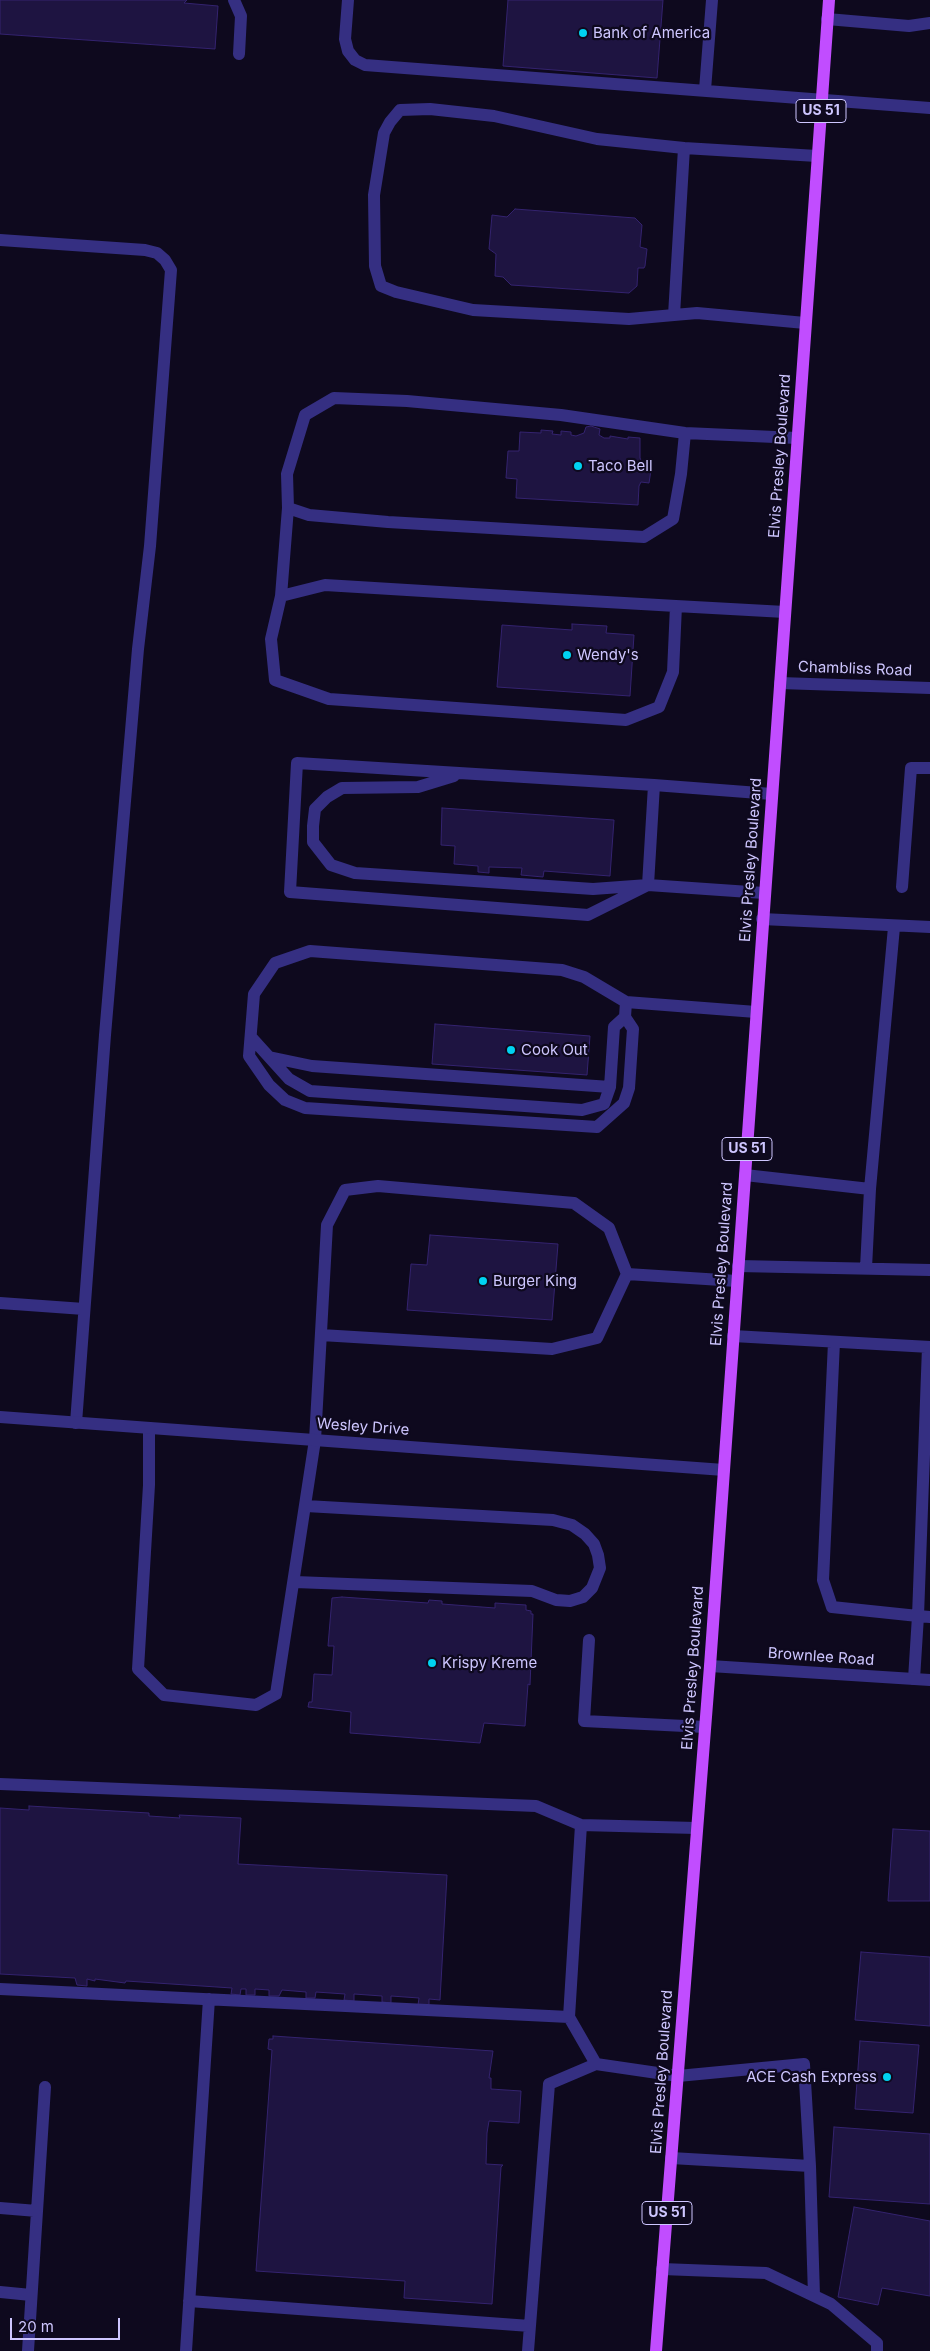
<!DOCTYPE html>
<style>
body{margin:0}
#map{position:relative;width:930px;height:2351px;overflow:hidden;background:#0e091e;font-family:Inter,sans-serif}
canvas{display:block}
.scale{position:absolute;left:10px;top:2318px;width:110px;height:22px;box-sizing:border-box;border:2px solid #cec6ff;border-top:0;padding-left:6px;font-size:15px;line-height:18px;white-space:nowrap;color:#cec6ff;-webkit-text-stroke:4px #0e091e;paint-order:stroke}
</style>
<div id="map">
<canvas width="930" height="2351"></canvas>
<div class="scale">20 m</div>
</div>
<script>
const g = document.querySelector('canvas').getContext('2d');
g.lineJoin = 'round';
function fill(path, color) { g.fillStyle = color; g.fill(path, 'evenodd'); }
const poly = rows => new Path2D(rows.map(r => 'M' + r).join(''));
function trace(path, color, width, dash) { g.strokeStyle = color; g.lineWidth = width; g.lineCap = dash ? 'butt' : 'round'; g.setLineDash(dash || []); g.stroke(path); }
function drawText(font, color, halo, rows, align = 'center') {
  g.font = font + ' Inter,sans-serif'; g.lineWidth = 4.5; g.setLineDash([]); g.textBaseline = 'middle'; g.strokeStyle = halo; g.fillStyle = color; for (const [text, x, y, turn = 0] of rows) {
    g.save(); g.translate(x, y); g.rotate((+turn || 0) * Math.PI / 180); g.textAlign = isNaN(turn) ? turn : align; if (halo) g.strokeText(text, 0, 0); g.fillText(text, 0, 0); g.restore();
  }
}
const building = poly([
 [0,0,187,0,184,3,218,6,215,49,0,34,0,0],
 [508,0,663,0,657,78,503,66,508,0],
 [515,209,635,218,642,225,640,247,647,249,645,266,644,268,638,268,637,286,629,293,511,285,503,277,495,276,496,254,489,249,492,215,507,217,515,209],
 [591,426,600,429,599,435,604,438,610,438,610,436,628,439,628,437,640,438,640,458,643,465,650,465,651,470,649,483,641,482,639,486,638,505,516,498,517,479,506,478,508,451,519,451,520,432,541,433,541,430,553,431,552,434,561,435,561,431,571,432,571,435,576,436,584,433,586,427,591,426],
 [572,624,607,626,606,633,634,635,630,696,497,687,502,625,572,630,572,624],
 [442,808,614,820,610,876,544,871,543,877,521,875,522,868,489,867,489,873,478,872,478,866,454,864,455,846,441,845,442,808],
 [435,1024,590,1036,587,1075,432,1064,435,1024],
 [430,1235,558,1244,552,1320,407,1310,411,1264,427,1265,430,1235],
 [342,1597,428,1603,429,1600,442,1601,442,1604,495,1608,495,1603,526,1605,526,1610,531,1611,531,1614,533,1614,530,1685,528,1684,525,1726,484,1723,480,1743,350,1733,351,1712,308,1707,309,1702,312,1702,314,1674,332,1675,334,1646,328,1646,332,1598,342,1597],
 [29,1806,149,1813,149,1816,180,1818,179,1815,241,1818,238,1864,447,1875,440,2000,429,1999,429,2005,418,2005,419,1998,391,1996,391,2003,382,2002,382,1996,354,1994,354,2001,344,2000,345,1994,316,1992,315,1998,306,1998,306,1992,282,1990,279,1996,269,1996,269,1990,255,1989,255,1995,246,1995,246,1989,241,1989,240,1995,231,1994,232,1988,126,1981,125,1983,95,1979,95,1981,87,1979,87,1986,77,1985,75,1978,0,1974,0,1808,29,1810,29,1806],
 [893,1829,930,1831,930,1901,888,1901,893,1829],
 [861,1952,930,1957,930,2026,855,2020,861,1952],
 [273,2036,493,2051,489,2078,491,2078,491,2089,521,2091,519,2123,489,2121,487,2133,486,2164,503,2165,501,2167,492,2304,404,2298,405,2281,256,2271,272,2050,268,2049,269,2039,273,2039,273,2036],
 [860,2041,919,2045,913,2113,855,2109,860,2041],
 [834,2127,930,2134,930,2204,829,2197,834,2127],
 [854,2207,930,2221,930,2296,882,2288,878,2305,838,2297,854,2207]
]);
const service = poly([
 [234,0,241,16,239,54],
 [348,0,345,39,348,51,355,60,365,65,930,108],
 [827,19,909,26,930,23],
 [705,90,712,0],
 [684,148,817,156],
 [0,240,145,250,157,253,165,260,171,270,150,546,138,649,105,1035,76,1423],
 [674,315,684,148,597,139,494,116,430,109,400,110,390,122,384,133,374,195,375,266,381,286,396,292,473,310,629,319,674,315,697,313,805,323],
 [685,433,681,474,673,519,644,537,388,522,309,515,288,508,287,474,305,415,334,398,407,401,561,415,685,433,797,438],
 [281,596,288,508],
 [676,606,673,672,659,707,626,720,329,699,275,680,271,639,281,596,325,585,555,599,676,606,785,612],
 [297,763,654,785,648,885,588,915,290,892,297,763],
 [454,776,418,787,342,788,327,797,315,809,313,826,313,842,331,865,355,873,593,889,648,885,764,893],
 [654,785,772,794],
 [902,887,911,768,930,768],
 [762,919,930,927],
 [626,1002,625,1017,633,1029,629,1088,624,1103,597,1127,305,1108,285,1100,269,1085,249,1056,254,994,275,963,310,951,562,970,584,977,626,1002,756,1012],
 [251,1037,289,1079,310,1091,582,1110,604,1104,610,1087,614,1027,625,1017],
 [269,1057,312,1066,610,1087],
 [745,1175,870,1189,894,927],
 [738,1266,930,1270],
 [866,1268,870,1189],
 [0,1303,84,1309],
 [321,1335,552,1349,597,1338,627,1274],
 [733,1336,930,1347],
 [834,1342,823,1580,832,1607,918,1616,928,1347],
 [149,1428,149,1485,138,1669,164,1695,256,1705,276,1694,315,1440,327,1225,345,1190,378,1186,574,1203,609,1228,627,1274,737,1281],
 [295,1582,532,1591,556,1600,570,1601,583,1597,592,1588,600,1568,598,1555,594,1544,585,1534,572,1525,553,1520,306,1506],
 [589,1640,584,1721,705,1727],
 [914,1679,918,1616,930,1617],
 [0,1784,536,1806,581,1825,696,1828],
 [0,1989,569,2017,596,2064,678,2076,804,2064,810,2166],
 [569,2017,581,1825],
 [671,2158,810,2166,814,2296],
 [0,2208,37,2211],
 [662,2269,766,2273,831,2304,877,2343,877,2351],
 [0,2292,31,2295],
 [189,2301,530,2326],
 [28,2351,45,2087],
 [186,2351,209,1999],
 [528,2351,549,2084,596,2064]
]);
const minor = poly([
 [780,683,930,688],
 [0,1417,724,1470],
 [710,1666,930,1680]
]);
const primary = poly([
 [656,2351,710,1666,829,0]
]);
const markers = [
 [583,33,5,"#00d2f1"],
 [578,466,5,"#00d2f1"],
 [567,655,5,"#00d2f1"],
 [511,1050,5,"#00d2f1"],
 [483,1281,5,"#00d2f1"],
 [432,1663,5,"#00d2f1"],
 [887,2077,5,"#00d2f1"]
];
const shields = [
 [821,111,50],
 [747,1149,50],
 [667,2213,50]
];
const shieldNames = [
 ["US 51",821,111],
 ["US 51",747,1149],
 ["US 51",667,2213]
];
const poiNames = [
 ["Bank of America",593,33],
 ["Taco Bell",588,466],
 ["Wendy's",577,655],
 ["Cook Out",521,1050],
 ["Burger King",493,1281],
 ["Krispy Kreme",442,1663],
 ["ACE Cash Express",877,2077,"right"]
];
const streetNames = [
 ["Elvis Presley Boulevard",780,456,-86],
 ["Chambliss Road",855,669,2],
 ["Elvis Presley Boulevard",751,860,-86],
 ["Elvis Presley Boulevard",722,1264,-86],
 ["Wesley Drive",363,1427,4],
 ["Brownlee Road",821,1657,4],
 ["Elvis Presley Boulevard",693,1668,-86],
 ["Elvis Presley Boulevard",662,2072,-86]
];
fill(building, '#1e1441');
trace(building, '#34236f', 1);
trace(service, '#352f82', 12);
trace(minor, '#352f82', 12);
trace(primary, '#c14dff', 12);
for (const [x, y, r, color] of markers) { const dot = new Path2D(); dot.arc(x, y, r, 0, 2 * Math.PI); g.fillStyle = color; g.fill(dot); trace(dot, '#0e091e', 2); }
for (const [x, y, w] of shields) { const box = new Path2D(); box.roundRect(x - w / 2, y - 11.5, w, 23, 4); g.fillStyle = '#0e091e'; g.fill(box); trace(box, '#cec6ff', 1); }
drawText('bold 14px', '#cec6ff', null, shieldNames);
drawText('15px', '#cec6ff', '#0e091e', poiNames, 'left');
drawText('15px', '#cec6ff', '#0e091e', streetNames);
</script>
